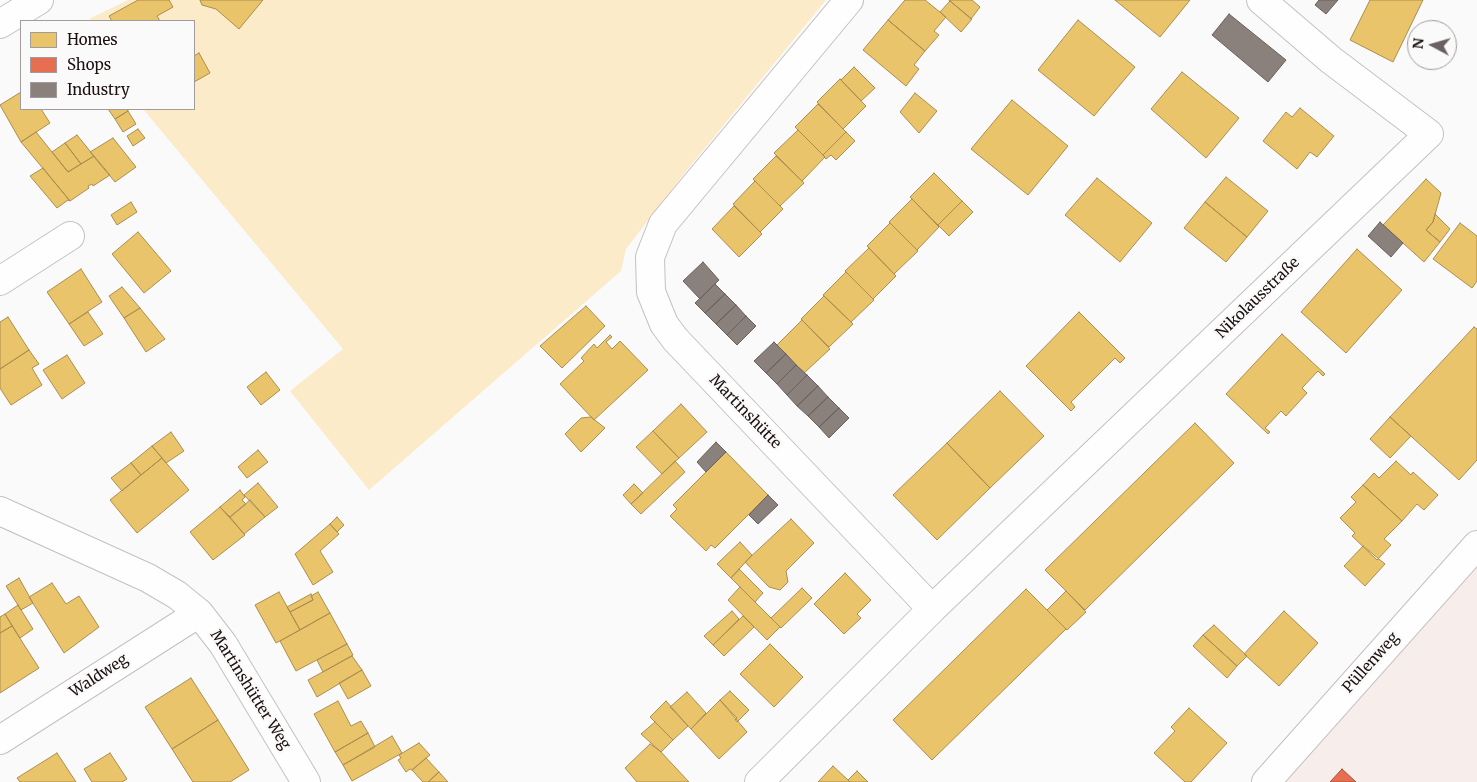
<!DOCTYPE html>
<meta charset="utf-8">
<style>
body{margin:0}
#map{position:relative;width:1477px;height:782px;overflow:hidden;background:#fafafa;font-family:Merriweather,serif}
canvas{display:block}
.legend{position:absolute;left:20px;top:20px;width:175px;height:90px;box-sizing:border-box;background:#fafafa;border:1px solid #a19c9c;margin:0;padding:6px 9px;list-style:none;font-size:15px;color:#1b100e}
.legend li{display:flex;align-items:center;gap:10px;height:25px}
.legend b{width:25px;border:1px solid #a19c9c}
.north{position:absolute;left:1407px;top:20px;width:50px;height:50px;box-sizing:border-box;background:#fafafa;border:1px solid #a19c9c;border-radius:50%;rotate:276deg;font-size:14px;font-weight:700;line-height:20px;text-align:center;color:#1b100e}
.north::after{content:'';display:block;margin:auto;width:18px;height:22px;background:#696261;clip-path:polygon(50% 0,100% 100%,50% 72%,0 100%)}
</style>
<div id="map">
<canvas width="1477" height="782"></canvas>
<ul class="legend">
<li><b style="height:14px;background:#e9c46a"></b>Homes</li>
<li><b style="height:14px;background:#e76f51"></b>Shops</li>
<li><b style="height:14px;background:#8a817c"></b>Industry</li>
</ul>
<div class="north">N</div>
</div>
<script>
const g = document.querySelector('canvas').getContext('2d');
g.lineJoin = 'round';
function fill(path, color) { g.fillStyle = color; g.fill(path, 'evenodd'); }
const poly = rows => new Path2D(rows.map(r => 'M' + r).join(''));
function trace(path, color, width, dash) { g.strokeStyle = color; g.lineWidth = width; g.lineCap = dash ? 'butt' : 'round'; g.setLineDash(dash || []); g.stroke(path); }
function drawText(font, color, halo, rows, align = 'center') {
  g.font = font + ' Merriweather,serif'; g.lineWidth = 5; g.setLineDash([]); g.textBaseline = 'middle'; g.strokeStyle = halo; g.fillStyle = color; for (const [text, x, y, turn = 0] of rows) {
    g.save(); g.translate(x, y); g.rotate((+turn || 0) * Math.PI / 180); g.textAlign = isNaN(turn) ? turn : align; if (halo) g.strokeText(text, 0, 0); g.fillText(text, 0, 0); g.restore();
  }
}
const built = poly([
 [1477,566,1477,782,1283,782]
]);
const green = poly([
 [128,0,826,0,691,165,626,249,621,271,369,490,290,391,343,349,143,109,194,109,194,21,91,21,89,19]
]);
const homes = poly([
 [138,0,169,0,173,7,157,16,160,21,112,21,109,16,138,0],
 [200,0,263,0,239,29,216,9,202,5,200,0],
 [905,0,925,0,946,17,934,31,939,35,925,51,888,20,905,0],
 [949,0,972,0,980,7,971,19,949,0],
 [1115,0,1190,0,1160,37,1115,0],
 [1370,0,1423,0,1393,62,1350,40,1370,0],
 [950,1,972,19,961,32,940,12,950,1],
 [888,20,925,51,914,65,919,69,906,86,863,50,888,20],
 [1078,20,1135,67,1094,116,1038,70,1078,20],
 [199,53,210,73,194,82,194,56,199,53],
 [854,67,875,88,861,101,841,80,854,67],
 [1182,72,1239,118,1206,158,1151,109,1182,72],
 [840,79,866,106,843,129,817,102,840,79],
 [21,92,21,109,41,109,50,123,21,142,0,105,21,92],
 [915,93,937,111,919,133,900,112,915,93],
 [1012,100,1068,146,1028,195,971,149,1012,100],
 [818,104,846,132,823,155,795,127,818,104],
 [1300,108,1334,136,1317,157,1310,152,1297,169,1263,141,1286,112,1292,117,1300,108],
 [108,109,127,109,128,111,115,119,108,109],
 [128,111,136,124,123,132,115,119,128,111],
 [138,129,145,138,133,146,127,136,138,129],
 [798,130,825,157,802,181,774,153,798,130],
 [36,132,68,172,94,156,110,175,93,186,92,184,88,186,89,188,70,201,21,142,36,132],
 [846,132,855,141,836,160,831,155,826,159,823,155,846,132],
 [77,135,94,156,81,164,65,143,77,135],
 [113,138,136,167,115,182,90,152,113,138],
 [65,143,81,164,68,172,52,152,65,143],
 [776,156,804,183,780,206,753,179,776,156],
 [43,168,70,201,68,200,57,208,30,176,43,168],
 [934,173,962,201,938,225,910,197,934,173],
 [1226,177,1268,211,1247,237,1205,202,1226,177],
 [1097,178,1152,223,1120,262,1065,215,1097,178],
 [1426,179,1441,193,1433,222,1426,230,1440,242,1424,262,1383,225,1426,179],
 [755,181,783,209,760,232,733,204,755,181],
 [912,199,939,227,917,250,889,222,912,199],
 [962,201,973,212,949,236,938,225,962,201],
 [131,202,137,212,117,225,111,215,131,202],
 [1205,202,1247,237,1226,262,1184,228,1205,202],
 [734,206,762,234,739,257,712,229,734,206],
 [1435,214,1450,229,1440,242,1426,230,1433,222,1435,214],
 [890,223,918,251,894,274,867,246,890,223],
 [1460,223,1477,236,1477,281,1472,288,1433,259,1460,223],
 [138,232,171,271,144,293,112,254,138,232],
 [869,248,896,276,873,299,845,271,869,248],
 [1357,249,1402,290,1346,353,1301,312,1357,249],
 [81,269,102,302,69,324,47,292,81,269],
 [846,272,874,300,851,322,823,295,846,272],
 [122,287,140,308,124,318,109,296,122,287],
 [824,296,853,324,829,347,801,319,824,296],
 [586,306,605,326,562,368,540,346,586,306],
 [140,308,165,339,146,352,124,318,140,308],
 [88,312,103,334,84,346,69,324,88,312],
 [1079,312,1125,358,1120,363,1115,358,1071,402,1075,407,1071,411,1026,366,1079,312],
 [8,317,29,350,0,369,0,322,8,317],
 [802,320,830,349,804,373,777,345,802,320],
 [1474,327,1477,329,1477,460,1459,480,1390,417,1474,327],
 [1282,334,1325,374,1323,376,1318,371,1302,388,1307,393,1286,416,1281,411,1265,428,1270,432,1268,434,1226,394,1282,334],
 [610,335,612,337,606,342,612,349,620,341,648,370,594,420,560,384,584,361,581,358,594,344,597,348,610,335],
 [29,350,39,364,32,368,42,385,11,405,0,388,0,369,29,350],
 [67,355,85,383,62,399,43,370,67,355],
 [266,372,280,390,261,405,247,387,266,372],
 [1000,391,1044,436,990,488,947,443,1000,391],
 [681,404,707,432,679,458,653,431,681,404],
 [591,417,605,428,581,452,565,434,581,418,591,417],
 [1390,417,1411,436,1390,458,1370,439,1390,417],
 [1195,423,1234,463,1085,610,1045,570,1195,423],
 [653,431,679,458,662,474,636,447,653,431],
 [171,432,184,451,166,463,152,446,171,432],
 [947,443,990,488,937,540,893,495,947,443],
 [152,446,162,458,141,475,131,463,152,446],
 [258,450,268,462,247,478,238,467,258,450],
 [726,452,768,495,715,548,711,545,706,551,670,516,677,509,673,505,726,452],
 [162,458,189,490,137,533,110,500,162,458],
 [675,461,685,472,641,514,631,504,675,461],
 [1396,461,1411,475,1413,472,1438,495,1424,510,1417,504,1402,521,1363,485,1374,473,1379,478,1396,461],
 [131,463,141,475,122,491,111,478,131,463],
 [258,483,278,507,265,517,244,495,258,483],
 [634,484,643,493,631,504,623,495,634,484],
 [1363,485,1402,521,1384,539,1391,545,1377,560,1352,536,1355,533,1340,518,1356,502,1351,497,1363,485],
 [240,490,245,497,242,500,246,504,230,517,220,507,240,490],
 [250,500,265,517,244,534,230,517,250,500],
 [220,507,245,535,213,560,190,532,220,507],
 [337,517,344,525,337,532,330,524,337,517],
 [791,519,814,543,786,571,788,582,780,590,769,587,745,562,791,519],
 [330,524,339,534,320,551,333,572,313,585,295,554,330,524],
 [740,542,752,555,731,578,717,564,740,542],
 [1363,546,1385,564,1365,586,1344,566,1363,546],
 [739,569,763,593,755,602,731,578,739,569],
 [845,573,871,600,857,614,861,618,844,634,814,604,845,573],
 [19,578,33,603,21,610,6,586,19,578],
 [52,583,66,604,79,596,99,627,64,653,29,597,52,583],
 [740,587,780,627,767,640,728,600,740,587],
 [802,588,812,598,781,628,771,618,802,588],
 [1026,589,1066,629,932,760,893,720,1026,589],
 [1066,591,1086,612,1067,630,1047,610,1066,591],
 [279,592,300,630,276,643,255,605,279,592],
 [318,592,330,613,300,630,290,612,313,600,311,596,318,592],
 [311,594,313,600,290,612,287,607,311,594],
 [18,605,33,629,20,638,5,614,18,605],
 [732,611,739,619,713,645,704,636,732,611],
 [1284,611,1318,643,1279,686,1244,654,1284,611],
 [330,613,347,644,296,671,280,641,330,613],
 [5,614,12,626,0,633,0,617,5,614],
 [743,616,754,627,724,656,713,645,743,616],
 [1214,625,1247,656,1237,666,1203,635,1214,625],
 [12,626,39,668,0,693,0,633,12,626],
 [1203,635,1237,666,1227,678,1193,646,1203,635],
 [347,644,353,655,323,672,317,660,347,644],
 [770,644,803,677,774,707,740,674,770,644],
 [352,656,362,670,317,697,308,680,352,656],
 [362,670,371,686,348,699,339,683,362,670],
 [191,678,218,720,172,749,145,707,191,678],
 [730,691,749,710,737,722,735,719,737,718,720,700,730,691],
 [687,692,706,713,691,729,670,707,687,692],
 [720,700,747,732,719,759,691,729,720,700],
 [338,701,351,726,361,721,368,733,335,752,314,714,338,701],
 [666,701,688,726,673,740,650,717,666,701],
 [1189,708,1227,743,1191,782,1185,782,1154,753,1175,731,1171,727,1189,708],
 [218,720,249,770,230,782,193,782,172,749,218,720],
 [655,722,673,740,661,752,641,734,655,722],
 [368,733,375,747,343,765,335,752,368,733],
 [392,736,402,753,352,781,343,765,392,736],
 [419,743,430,755,412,770,410,769,406,772,398,760,401,758,399,755,419,743],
 [650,744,660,751,689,782,637,782,625,768,650,744],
 [57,753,76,782,20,782,17,778,57,753],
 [110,753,127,779,122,782,92,782,84,769,110,753],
 [426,758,439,772,428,782,423,782,412,770,426,758],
 [833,766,848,780,850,782,818,782,833,766],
 [857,771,868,782,850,782,848,780,857,771],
 [439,772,448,782,428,782,439,772]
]);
const shops = poly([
 [1342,769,1356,782,1330,782,1342,769]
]);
const industry = poly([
 [1319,0,1338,0,1326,14,1315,5,1319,0],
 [1229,14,1286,60,1268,82,1212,35,1229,14],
 [1380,222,1403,243,1391,257,1368,236,1380,222],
 [703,262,719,280,700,299,683,281,703,262],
 [715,284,725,294,705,313,695,303,715,284],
 [725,294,736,305,716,324,705,313,725,294],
 [736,305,746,316,727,335,716,324,736,305],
 [746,316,756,326,737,345,727,335,746,316],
 [774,342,786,354,766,373,754,361,774,342],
 [786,354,796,365,777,384,766,373,786,354],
 [796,365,807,375,787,395,777,384,796,365],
 [807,375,818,386,797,406,787,395,807,375],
 [818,386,828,397,808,416,797,406,818,386],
 [828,397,839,408,819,427,808,416,828,397],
 [839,408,849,418,829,438,819,427,839,408],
 [716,442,726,452,706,472,697,462,716,442],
 [768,495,778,505,758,524,749,515,768,495]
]);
const minor = poly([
 [849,0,663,224,650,257,651,292,664,324,675,339,932,609],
 [0,24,39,0],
 [0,281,70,236],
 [0,511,148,578,177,595,199,613,223,644,306,782],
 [0,740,199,613],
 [759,782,932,609,1429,134,1331,60,1261,0],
 [1266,782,1477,545]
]);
const streetNames = [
 ["Nikolausstraße",1258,298,-44],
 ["Martinshütte",745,412,46],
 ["Püllenweg",1371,663,-48],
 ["Waldweg",99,676,-33],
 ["Martinshütter Weg",250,690,58]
];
fill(built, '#f7edeb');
fill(green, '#fcebc8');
fill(homes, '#e9c46a');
trace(homes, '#ab8e4e', 1);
fill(shops, '#e76f51');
trace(shops, '#aa523d', 1);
fill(industry, '#8a817c');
trace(industry, '#695f5b', 1);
trace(minor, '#c6c0c0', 30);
trace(minor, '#fefefe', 28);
drawText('15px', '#1b100e', '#fafafa', streetNames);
</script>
